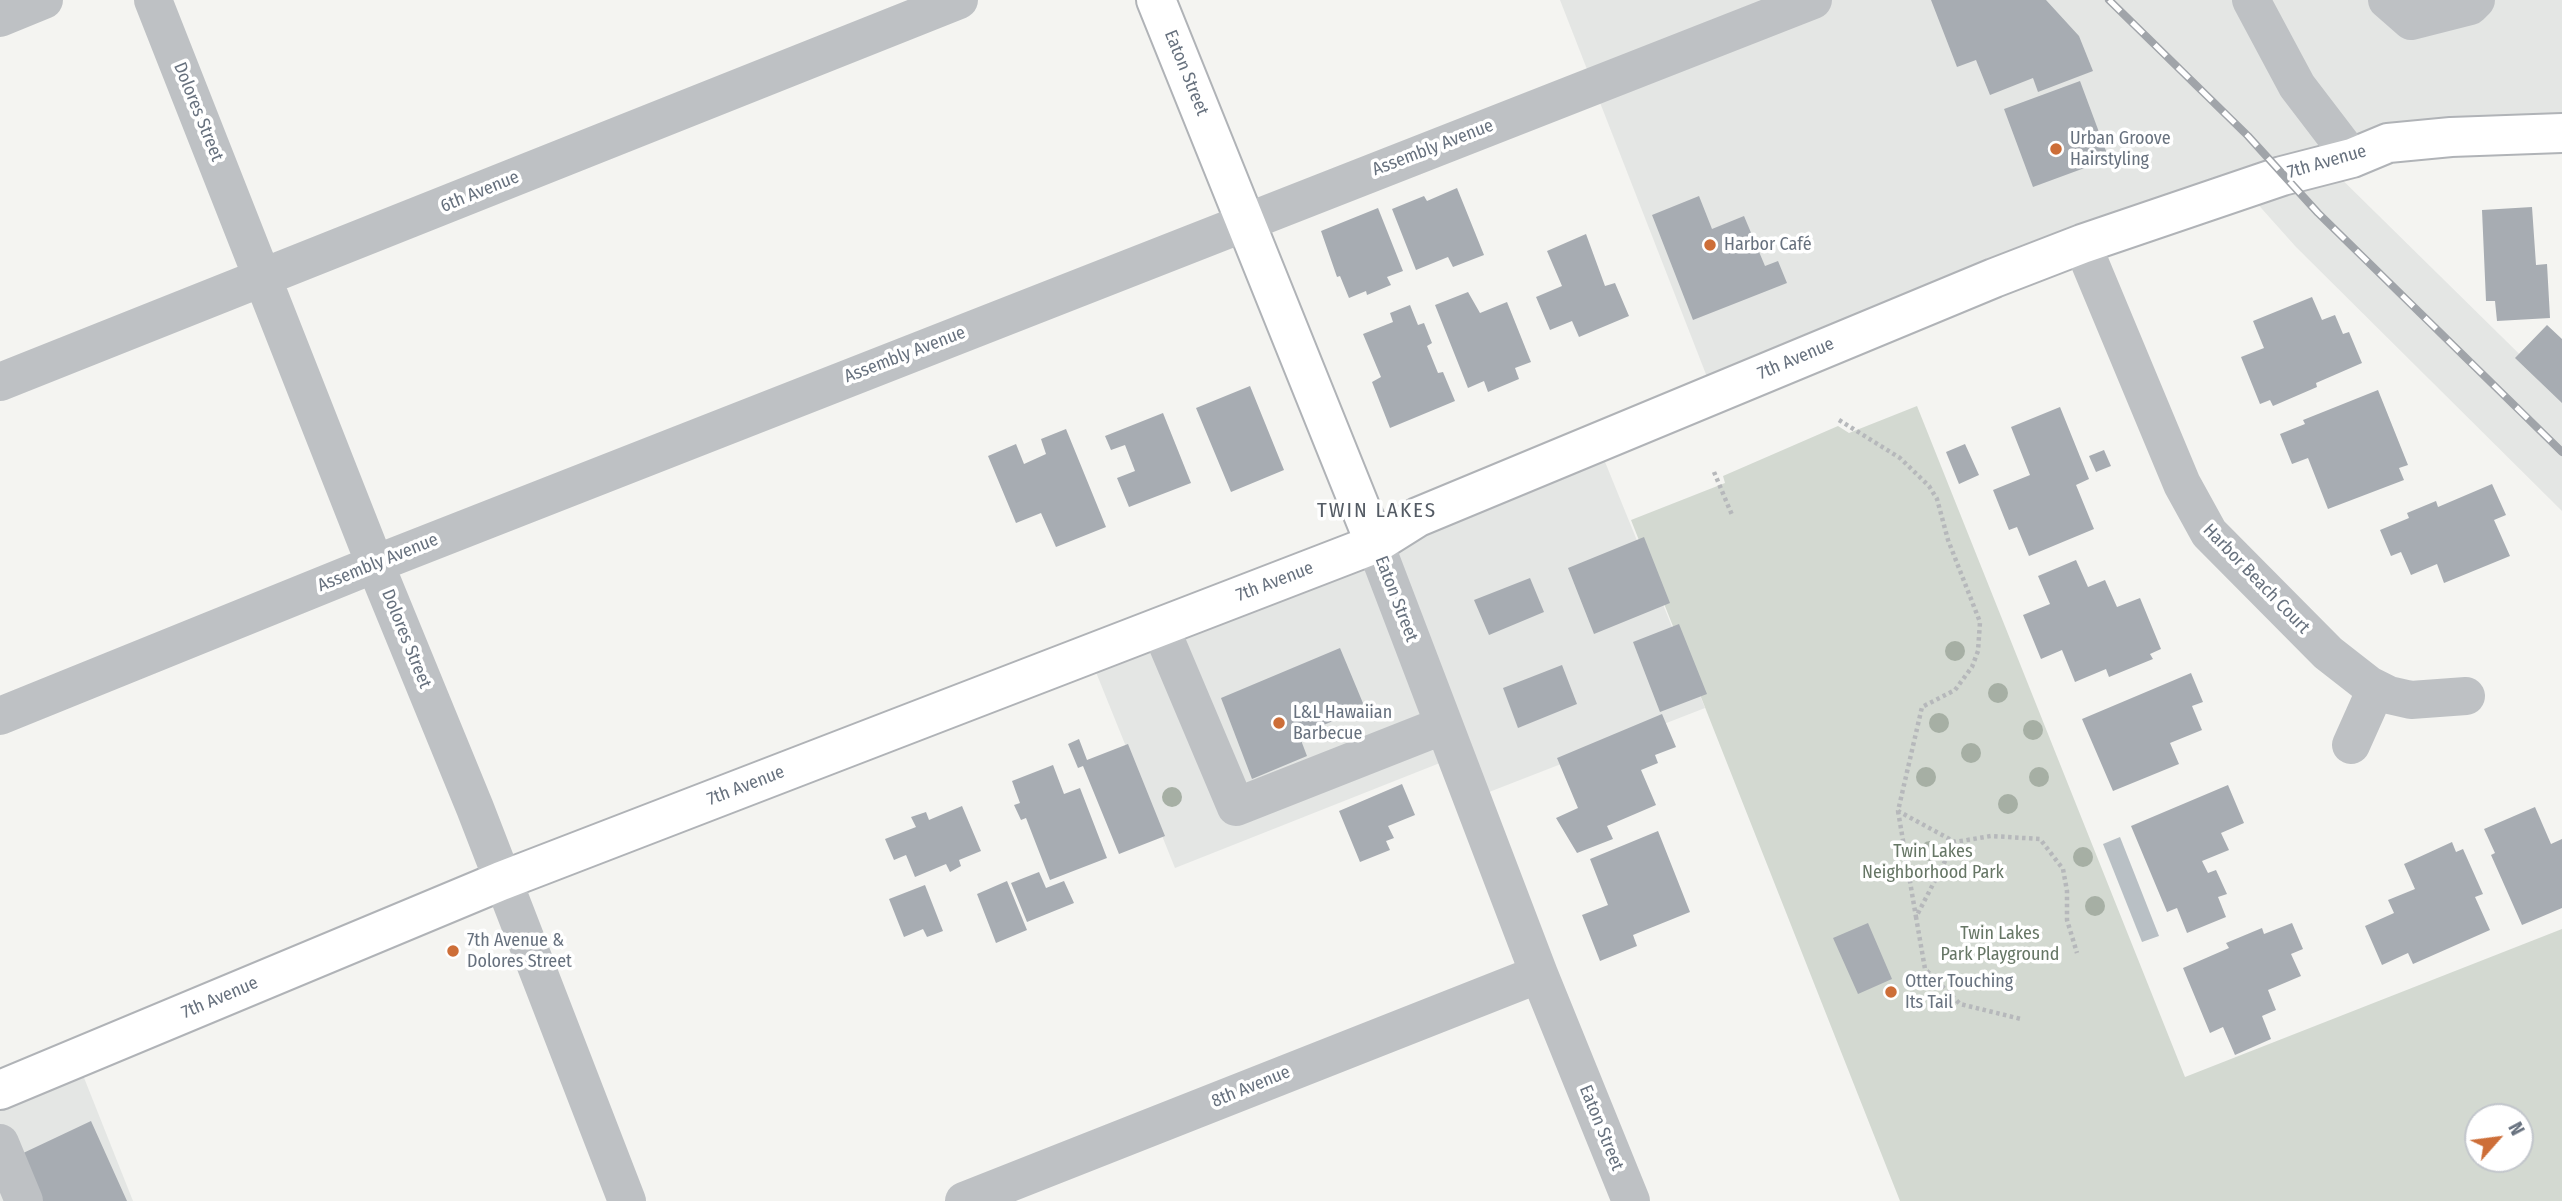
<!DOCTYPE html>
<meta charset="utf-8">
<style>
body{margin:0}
#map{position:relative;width:2562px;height:1201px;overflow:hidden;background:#f4f4f1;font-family:"Fira Sans Condensed",sans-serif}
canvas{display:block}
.north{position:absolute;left:2464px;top:1103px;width:70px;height:70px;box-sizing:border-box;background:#fff;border:2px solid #c2c6cb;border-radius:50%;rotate:62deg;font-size:19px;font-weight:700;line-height:28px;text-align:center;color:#67717e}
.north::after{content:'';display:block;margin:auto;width:24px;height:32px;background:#cd6e38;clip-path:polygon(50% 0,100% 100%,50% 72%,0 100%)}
</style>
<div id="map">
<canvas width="2562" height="1201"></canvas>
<div class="north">N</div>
</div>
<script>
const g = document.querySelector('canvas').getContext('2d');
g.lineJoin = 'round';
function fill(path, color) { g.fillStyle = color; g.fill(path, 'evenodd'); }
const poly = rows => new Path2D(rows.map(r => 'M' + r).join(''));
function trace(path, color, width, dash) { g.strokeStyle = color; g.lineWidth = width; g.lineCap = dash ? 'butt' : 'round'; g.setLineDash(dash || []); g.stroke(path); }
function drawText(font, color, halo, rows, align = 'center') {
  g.font = font + ' "Fira Sans Condensed",sans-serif'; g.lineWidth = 7; g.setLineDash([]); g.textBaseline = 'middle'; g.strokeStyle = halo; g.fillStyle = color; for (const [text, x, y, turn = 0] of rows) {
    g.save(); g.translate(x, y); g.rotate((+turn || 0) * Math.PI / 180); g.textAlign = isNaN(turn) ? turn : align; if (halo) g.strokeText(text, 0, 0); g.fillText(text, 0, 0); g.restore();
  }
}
const built = poly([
 [1560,0,2562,0,2562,145,2315,153,2562,396,2562,511,2296,247,2246,191,1716,400],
 [1599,447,1705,708,1466,801,1450,759,1175,868,1087,650],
 [73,1050,133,1201,0,1201,0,1079]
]);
const green = poly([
 [1917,406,2185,1077,2562,929,2562,1201,1900,1201,1631,520,1725,483,1723,476,1838,426,1849,433],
 [2478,1117,2520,1117,2520,1159,2478,1159]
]);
const water = poly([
 [2120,837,2159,936,2142,942,2103,844]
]);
const building = poly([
 [1931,0,2046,0,2079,36,2093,71,2038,92,2033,78,1990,95,1976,60,1957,67],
 [2080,81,2109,159,2033,187,2004,109],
 [1457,188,1484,255,1453,267,1448,257,1416,270,1392,209,1424,196,1427,201],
 [1699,196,1712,229,1744,216,1765,266,1778,261,1787,283,1693,320,1652,215],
 [2532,207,2536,265,2547,264,2550,318,2497,321,2495,301,2486,301,2482,210],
 [1378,208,1403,271,1387,277,1391,285,1367,295,1366,291,1349,298,1340,276,1337,277,1321,231],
 [1586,234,1605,286,1615,283,1629,316,1579,337,1572,321,1550,330,1536,297,1562,286,1547,251],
 [1468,292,1480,313,1507,302,1531,362,1515,368,1519,379,1488,392,1484,381,1468,388,1435,305],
 [2312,297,2322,320,2335,315,2343,334,2349,332,2362,363,2316,383,2317,387,2273,406,2270,400,2260,404,2241,357,2264,348,2253,321],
 [1410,305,1418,325,1424,323,1432,343,1427,346,1438,373,1443,372,1455,401,1390,428,1372,382,1381,377,1363,334,1393,322,1390,313],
 [2547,325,2562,339,2562,403,2515,358],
 [1250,386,1284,470,1231,492,1196,408],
 [2378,390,2408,465,2399,468,2404,480,2328,509,2308,458,2292,464,2280,434,2305,424,2303,420],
 [2060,407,2089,479,2076,485,2094,529,2029,556,2017,527,2009,530,1993,490,2030,475,2011,427],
 [1163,413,1191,483,1129,507,1117,478,1135,471,1125,445,1111,450,1105,436],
 [1066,429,1106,527,1056,547,1041,513,1016,523,988,456,1016,444,1024,464,1046,454,1041,439],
 [1965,444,1979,475,1959,484,1946,452],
 [2104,450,2111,466,2096,472,2089,456],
 [2492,484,2506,515,2494,520,2510,556,2444,583,2437,564,2411,575,2401,552,2391,556,2380,530,2409,518,2407,513,2436,501,2438,507],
 [1644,537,1670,603,1594,634,1568,568],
 [2076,560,2088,587,2105,580,2117,607,2140,598,2161,649,2150,654,2153,659,2109,677,2106,669,2075,682,2062,650,2041,659,2023,615,2050,604,2038,576],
 [1530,578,1544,612,1489,635,1474,600],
 [1679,624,1707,694,1660,712,1633,642],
 [1340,648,1365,708,1299,735,1307,756,1252,779,1221,698],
 [1562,665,1577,704,1518,728,1503,688],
 [2191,673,2203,702,2192,706,2202,730,2170,743,2179,764,2113,791,2082,719],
 [1662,714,1676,747,1655,755,1658,763,1641,770,1656,805,1607,826,1613,839,1577,853,1556,818,1578,808,1557,758],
 [1079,739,1087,760,1128,744,1165,836,1119,854,1083,766,1078,768,1068,744],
 [1053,765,1064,794,1080,788,1107,858,1050,880,1026,818,1021,820,1014,805,1020,803,1012,781],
 [1402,784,1415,815,1388,826,1394,838,1386,841,1390,850,1360,862,1339,811],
 [2228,785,2244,823,2221,833,2229,850,2202,861,2208,873,2216,870,2227,894,2218,897,2226,917,2187,933,2177,908,2167,912,2131,826],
 [962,806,981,851,959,860,961,866,950,872,946,864,915,877,906,855,894,860,885,839,916,827,911,817,926,812,929,820],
 [2535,807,2551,844,2562,839,2562,908,2522,925,2491,855,2495,853,2484,829],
 [1658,831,1690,912,1633,935,1637,946,1600,961,1582,915,1608,905,1590,859],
 [2452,842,2456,852,2463,849,2483,894,2475,897,2490,930,2413,964,2408,953,2382,965,2365,926,2394,913,2388,900,2415,889,2404,864],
 [1039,872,1046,888,1064,881,1074,903,1027,922,1011,883],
 [1007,881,1027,930,996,943,977,894],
 [925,885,943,931,927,937,923,929,904,937,889,899],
 [1868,923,1892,979,1858,994,1833,938],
 [2292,923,2303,949,2291,954,2301,976,2268,990,2276,1010,2262,1016,2271,1039,2235,1055,2223,1027,2210,1033,2183,968,2229,948,2226,943,2262,928,2264,934],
 [91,1121,127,1201,41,1201,19,1155]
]);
const path = poly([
 [1839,420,1900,458,1929,486,1937,499,1948,540,1980,622,1978,651,1972,667,1955,690,1922,707,1898,811,1955,842,1991,836,2040,839,2063,869,2067,891,2067,920,2077,953],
 [1714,472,1732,515],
 [1898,811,1916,917],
 [1955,842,1916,917,1925,969,1960,1004,2021,1019]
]);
const minor = poly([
 [153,0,375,564,475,808,627,1201],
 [2251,0,2297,86,2352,158],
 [2387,0,2411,21,2470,6,2476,0],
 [0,18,44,0],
 [2082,244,2182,484,2209,533,2328,653,2369,685,2389,695,2411,700,2466,696],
 [0,382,959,0],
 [1375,544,1539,974,1631,1201],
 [1160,627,1236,807,1444,725],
 [0,716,375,564,1813,0],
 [2351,745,2376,689],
 [0,1143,24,1201],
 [964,1201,1539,974]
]);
const major = poly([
 [1156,0,1375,544],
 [0,1090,501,881,1375,544,1418,517,1994,278,2082,244,2282,176,2352,158,2388,143,2451,137,2562,133]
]);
const rail = poly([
 [2109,0,2248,136,2318,213,2562,452]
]);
const trees = [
 [1955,651],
 [1998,693],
 [1939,723],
 [2033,730],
 [1971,753],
 [1926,777],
 [2039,777],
 [1172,797],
 [2008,804],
 [1930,851],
 [2083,857],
 [2095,906]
];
const markers = [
 [2056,149,7,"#cd6e38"],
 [1710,245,7,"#cd6e38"],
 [1279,723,7,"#cd6e38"],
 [453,951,7,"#cd6e38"],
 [1891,992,7,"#cd6e38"]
];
const streetNames = [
 ["Eaton Street",1186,73,68],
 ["Dolores Street",198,112,68],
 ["Assembly Avenue",1433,148,-21],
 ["7th Avenue",2327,162,-16],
 ["6th Avenue",480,192,-22],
 ["Assembly Avenue",905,355,-21],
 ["7th Avenue",1796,359,-23],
 ["Assembly Avenue",378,563,-22],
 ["Harbor Beach Court",2256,579,46],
 ["7th Avenue",1275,582,-21],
 ["Eaton Street",1396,599,69],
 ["Dolores Street",406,639,68],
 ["7th Avenue",746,786,-21],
 ["7th Avenue",220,998,-23],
 ["8th Avenue",1251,1087,-22],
 ["Eaton Street",1601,1128,68]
];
const poiNames = [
 ["Urban Groove",2070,139],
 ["Hairstyling",2070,160],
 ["Harbor Café",1724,245],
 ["L&L Hawaiian",1293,713],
 ["Barbecue",1293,734],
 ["7th Avenue &",467,941],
 ["Dolores Street",467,962],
 ["Otter Touching",1905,982],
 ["Its Tail",1905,1003]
];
const parkNames = [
 ["Twin Lakes",1933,852],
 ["Neighborhood Park",1933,873],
 ["Twin Lakes",2000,934],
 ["Park Playground",2000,955]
];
const quarterNames = [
 ["TWIN LAKES",1377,511]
];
fill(built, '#e4e6e4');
fill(green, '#d3d9d1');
fill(water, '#b9c0c5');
fill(building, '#a7acb2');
trace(major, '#b0b3b7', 42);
trace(path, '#b6b8bb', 4.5, [3.5, 3.5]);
trace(minor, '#bec1c4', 38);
trace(major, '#fff', 38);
trace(rail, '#a0a4a9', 8);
trace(rail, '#fff', 5, [16]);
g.fillStyle = '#a6afa4';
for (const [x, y] of trees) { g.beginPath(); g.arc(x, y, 10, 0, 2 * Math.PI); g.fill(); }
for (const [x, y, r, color] of markers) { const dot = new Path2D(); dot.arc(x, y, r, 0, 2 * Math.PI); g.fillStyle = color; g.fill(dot); trace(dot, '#fff', 2.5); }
drawText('18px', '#67717e', '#fff', streetNames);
drawText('18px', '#67717e', '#fff', poiNames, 'left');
drawText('18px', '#667665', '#fff', parkNames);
g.letterSpacing = '2px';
drawText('21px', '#545b64', '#fff', quarterNames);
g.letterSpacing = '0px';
</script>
